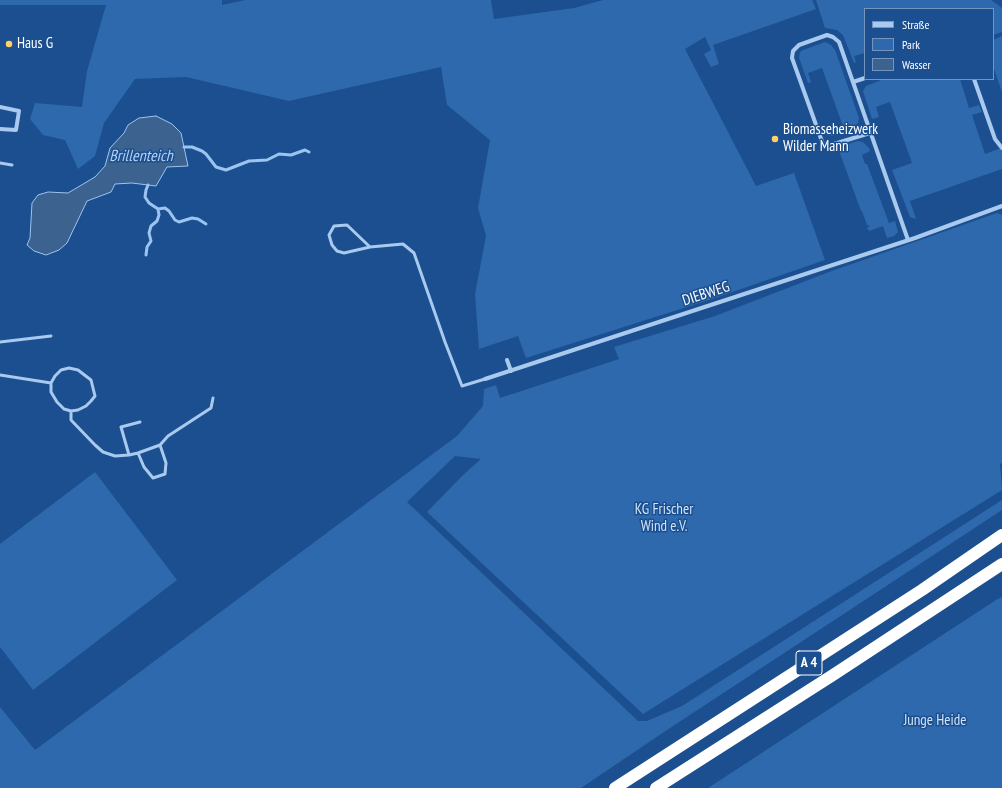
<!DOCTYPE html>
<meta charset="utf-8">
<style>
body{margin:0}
#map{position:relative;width:1002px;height:788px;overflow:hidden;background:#1b4f8f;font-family:"PT Sans Narrow",sans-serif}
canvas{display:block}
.legend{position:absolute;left:864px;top:8px;width:130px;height:72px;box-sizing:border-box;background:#1b4f8f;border:1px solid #7695bc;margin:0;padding:5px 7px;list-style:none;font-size:12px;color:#fff}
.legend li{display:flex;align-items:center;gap:8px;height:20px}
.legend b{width:20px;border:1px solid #7695bc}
</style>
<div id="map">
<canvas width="1002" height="788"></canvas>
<ul class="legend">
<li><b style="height:5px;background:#a9c9ee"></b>Straße</li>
<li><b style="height:11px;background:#2e69ad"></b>Park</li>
<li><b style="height:11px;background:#3c6290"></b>Wasser</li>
</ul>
</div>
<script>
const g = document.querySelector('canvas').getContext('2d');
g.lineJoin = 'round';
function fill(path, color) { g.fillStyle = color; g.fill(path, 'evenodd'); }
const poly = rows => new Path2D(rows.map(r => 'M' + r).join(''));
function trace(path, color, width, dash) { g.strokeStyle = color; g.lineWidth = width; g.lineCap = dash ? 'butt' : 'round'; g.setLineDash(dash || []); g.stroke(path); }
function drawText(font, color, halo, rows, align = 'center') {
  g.font = font + ' "PT Sans Narrow",sans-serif'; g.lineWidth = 3; g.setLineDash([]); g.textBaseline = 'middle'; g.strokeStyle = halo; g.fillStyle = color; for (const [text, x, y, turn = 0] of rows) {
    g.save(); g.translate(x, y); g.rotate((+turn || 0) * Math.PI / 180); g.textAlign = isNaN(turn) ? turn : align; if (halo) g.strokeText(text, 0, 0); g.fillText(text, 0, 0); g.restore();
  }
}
const green = poly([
 [0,0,222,0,222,5,245,0,491,0,494,19,574,8,603,0,812,0,816,9,713,45,719,64,711,67,704,54,711,50,705,37,685,49,756,186,794,173,825,260,712,299,526,358,518,336,479,349,475,294,486,236,478,208,490,140,447,105,441,67,289,101,186,77,135,79,104,123,95,156,78,169,65,140,43,135,30,119,35,103,82,107,87,71,106,5,0,5],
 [816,0,991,0,1002,8,1002,32,993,35,993,9,865,9,865,53,854,56,856,62,854,63,843,35,837,30,825,28],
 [1002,36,1002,92,993,66,993,40],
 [825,42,831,45,835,50,859,118,858,123,851,129,832,136,828,135,825,130,828,129,830,134,844,129,822,68,808,73,811,82,808,83,799,58,800,52,803,50],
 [884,79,960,79,969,108,979,105,982,112,972,115,985,154,1001,148,1002,150,1002,169,910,201,916,219,910,217,892,170,912,163,890,102,876,107,879,117,872,119,863,91,866,86],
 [857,141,863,142,869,148,870,151,862,155,865,164,867,164,889,223,895,221,898,232,894,236,887,238,883,226,869,231,867,228,870,226,867,225,862,211,861,211,838,148],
 [997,213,1002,215,1002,463,1000,464,1002,490,643,714,427,512,463,475,481,459,455,456,407,502,638,721,647,721,682,706,1002,500,1002,510,667,730,581,788,0,788,0,707,35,750,457,436,483,406,484,389,496,385,500,398,619,359,614,347,715,316,829,272],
 [95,472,177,580,33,690,0,647,0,544],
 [1002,597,1002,788,708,788,996,600]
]);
const water = poly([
 [156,116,172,124,181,133,188,166,167,167,156,186,132,183,115,184,111,192,87,201,67,243,59,250,46,255,34,251,27,245,30,238,32,203,38,195,48,192,68,193,95,177,105,166,110,148,124,133,128,125,139,118,156,116]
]);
const stream = poly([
 [184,147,192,147,202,151,206,154,216,167,226,170,249,161,267,160,279,154,291,155,305,150,309,152],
 [158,209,165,208,169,211,175,220,179,222,192,218,198,219,206,224],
 [146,255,147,247,151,241,149,233,151,226,157,221,159,215,158,209,149,203,145,197,146,190,148,185]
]);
const service = poly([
 [0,163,12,165],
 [370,247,344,253,337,251,332,245,329,235,334,226,347,225,370,247,403,244,414,253,445,342,462,386,485,379],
 [0,342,51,336],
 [69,368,78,370,91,380,95,396,91,401,86,406,78,410,71,411,64,409,57,402,51,392,51,383,55,376,61,370,69,368],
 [0,375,51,383],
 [71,411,71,420,95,445,103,452,115,456,129,455,138,453,160,445],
 [138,453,144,467,153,478,165,474,166,463,160,445,168,436,211,408,213,398],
 [129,455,121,427,140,422]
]);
const minor = poly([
 [974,79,995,139,1002,148],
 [853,82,865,78],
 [0,107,19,111,16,130,0,129],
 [870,133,824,147,792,58,793,51,799,45,827,35,833,37,839,42,908,240],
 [507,360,511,371],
 [485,379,915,238,1002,206]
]);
const motorway = poly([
 [615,788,922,590,1002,535],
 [656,788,833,675,1002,564]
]);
const markers = [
 [9,44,4,"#ffd166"],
 [775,139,4,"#ffd166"]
];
const shields = [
 [809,663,26]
];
const shieldNames = [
 ["A 4",809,663]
];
const poiNames = [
 ["Haus G",17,44],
 ["Biomasseheizwerk",783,130],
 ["Wilder Mann",783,147]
];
const streetNames = [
 ["DIEBWEG",706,294,-18]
];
const parkNames = [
 ["KG Frischer",664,510],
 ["Wind e.V.",664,527],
 ["Junge Heide",935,721]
];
const waterNames = [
 ["Brillenteich",141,156]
];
fill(green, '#2e69ad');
fill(water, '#3c6290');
trace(water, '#9cc4f0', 1);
trace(stream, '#9cc4f0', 3);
trace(service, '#a9c9ee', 3);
trace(minor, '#a9c9ee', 4);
trace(motorway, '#fff', 12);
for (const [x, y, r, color] of markers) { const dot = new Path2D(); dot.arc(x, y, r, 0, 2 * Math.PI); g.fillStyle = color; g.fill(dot); trace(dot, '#1b4f8f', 1.5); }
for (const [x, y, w] of shields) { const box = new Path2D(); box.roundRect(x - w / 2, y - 12, w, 24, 3); g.fillStyle = '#1b4f8f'; g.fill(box); trace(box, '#fff', 1); }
drawText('bold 14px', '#fff', null, shieldNames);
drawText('15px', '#fff', '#1b4f8f', poiNames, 'left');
drawText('15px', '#fff', '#1b4f8f', streetNames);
drawText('15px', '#cfe3fa', '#1b4f8f', parkNames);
drawText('italic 16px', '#b5d3f5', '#1b4f8f', waterNames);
</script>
